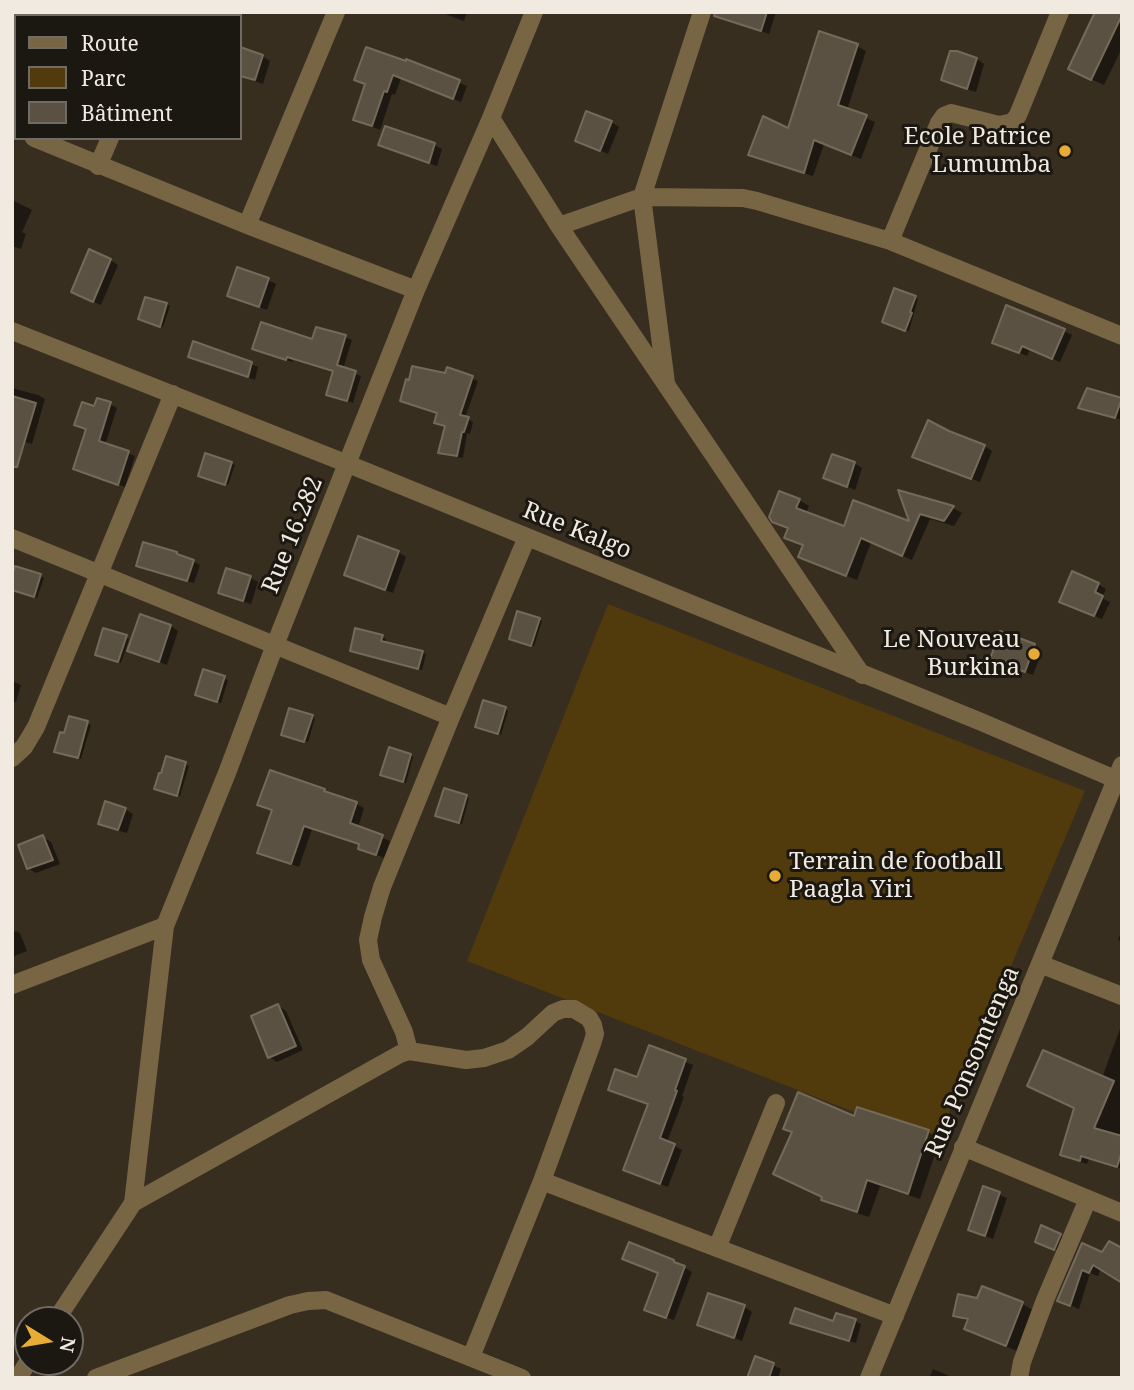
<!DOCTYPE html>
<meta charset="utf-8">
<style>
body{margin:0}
#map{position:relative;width:1134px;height:1390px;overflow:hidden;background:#372e20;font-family:"Noto Serif",serif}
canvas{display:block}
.frame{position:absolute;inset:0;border:14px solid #f0eae1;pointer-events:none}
.legend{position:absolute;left:14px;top:14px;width:228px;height:126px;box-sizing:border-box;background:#1b1711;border:2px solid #706b64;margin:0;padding:9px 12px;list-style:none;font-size:21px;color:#f0eae1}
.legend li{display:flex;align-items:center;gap:14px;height:35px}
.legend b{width:35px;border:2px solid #706b64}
.north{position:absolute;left:14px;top:1306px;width:70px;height:70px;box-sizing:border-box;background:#1b1711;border:2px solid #706b64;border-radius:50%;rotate:101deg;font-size:19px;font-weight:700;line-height:28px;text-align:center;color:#f0eae1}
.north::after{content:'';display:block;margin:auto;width:24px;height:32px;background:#e6ac36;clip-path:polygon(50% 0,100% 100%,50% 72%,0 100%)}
</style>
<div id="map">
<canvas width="1134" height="1390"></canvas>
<div class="frame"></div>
<ul class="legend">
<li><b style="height:9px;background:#786544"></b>Route</li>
<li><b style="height:19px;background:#513a0c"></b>Parc</li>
<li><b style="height:19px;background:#5a5142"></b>Bâtiment</li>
</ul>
<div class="north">N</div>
</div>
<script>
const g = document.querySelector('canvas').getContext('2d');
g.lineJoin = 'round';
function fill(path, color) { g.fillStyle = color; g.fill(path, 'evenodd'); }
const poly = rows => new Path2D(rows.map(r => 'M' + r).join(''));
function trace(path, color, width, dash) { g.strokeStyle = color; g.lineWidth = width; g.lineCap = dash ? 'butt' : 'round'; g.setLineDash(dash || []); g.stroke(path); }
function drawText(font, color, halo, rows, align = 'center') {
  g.font = font + ' "Noto Serif",serif'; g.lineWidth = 6; g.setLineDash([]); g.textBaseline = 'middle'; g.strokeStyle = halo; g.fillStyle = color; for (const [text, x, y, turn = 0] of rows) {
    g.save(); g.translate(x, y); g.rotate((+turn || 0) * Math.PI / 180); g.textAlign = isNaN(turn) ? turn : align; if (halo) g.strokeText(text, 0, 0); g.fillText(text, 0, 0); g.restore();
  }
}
const green = poly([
 [608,604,1085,791,936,1144,467,961]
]);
const shadow = poly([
 [440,12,467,12,464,21],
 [745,12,776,12,769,34,749,27,741,23],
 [1122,12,1122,48,1104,85,1082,75],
 [857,46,866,51,847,110,875,122,861,159,824,144,813,176,759,159,750,154,789,130],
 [240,49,262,56,270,61,263,84,240,76],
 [977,59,984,64,976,92,951,84,943,80],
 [407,61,467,86,461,102,401,78,395,95,392,94,380,130,355,119,367,85,407,63],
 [611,122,619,127,608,154,585,144],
 [380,145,434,145,442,149,437,166,388,149],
 [12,200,32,210,22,232,26,234,21,249,12,246],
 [110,260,118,265,101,305,81,296],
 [268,280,276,284,267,310,237,299,229,295],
 [915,297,918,299,909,331,887,323],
 [167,304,170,306,163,327,143,320],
 [1064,331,1072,335,1060,362,1030,349,1027,356,994,342],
 [345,337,352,340,343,369,361,376,353,403,328,394,335,372,293,360,292,362,260,352,314,341],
 [190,356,251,364,258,367,255,380,196,360],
 [448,369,478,381,465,418,473,422,470,434,467,433,463,458,446,455,440,452,446,427,437,423,439,414,402,400,446,375],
 [12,388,38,395,45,399,32,444,12,438],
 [1088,390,1122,400,1122,420,1083,409],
 [110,404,117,408,105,445,135,456,125,487,81,472,75,468,95,408],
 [984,446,992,451,980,482,922,460],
 [231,463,235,465,228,485,204,477],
 [854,463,862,468,855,490,826,477],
 [901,492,953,508,962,513,954,526,930,519,912,560,871,542,857,580,810,562,800,557,805,546,786,537,789,529,774,521,799,500,809,506,806,513,845,528,911,524],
 [398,552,406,557,393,593,354,579,346,574],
 [193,561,200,565,194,583,145,569,138,565],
 [40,576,44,578,37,598,12,589],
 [250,577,258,582,251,604,228,597,220,592],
 [1098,584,1106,589,1102,598,1110,602,1102,619,1069,606],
 [539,619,542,621,534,646,514,640],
 [171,626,178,631,167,665,137,654,129,650],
 [1001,634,1042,651,1033,675,1000,663],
 [126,637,129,639,121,663,100,656],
 [382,637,386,639,384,644,426,654,422,670,355,652],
 [204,672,228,680,221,703,200,696],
 [12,681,21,685,16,702,12,701],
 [505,709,508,711,501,735,480,729],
 [312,716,315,718,308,742,287,736],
 [70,718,91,725,81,759,60,753],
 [410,755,413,757,406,783,385,776],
 [167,759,189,766,180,796,160,790],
 [324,791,332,795,357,804,364,808,358,828,390,841,384,858,360,848,361,845,312,829,299,867,267,856,274,811,259,804],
 [466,797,469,798,462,824,441,818],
 [125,809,133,814,127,833,108,828,100,823],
 [43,837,51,842,60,864,36,873,28,868],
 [1122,929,1122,942,1118,940],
 [16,931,20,933,27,951,12,957,12,933],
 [278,1006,286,1011,303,1050,277,1062,269,1057],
 [1120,1029,1122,1030,1122,1169,1089,1158,1087,1164,1070,1159,1062,1155,1102,1078],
 [650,1047,693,1065,682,1096,684,1097,667,1142,682,1150,668,1187,633,1174,650,1105,618,1093,638,1079],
 [855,1118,928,1132,940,1139,920,1199,880,1186,869,1217,835,1206,823,1199],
 [984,1188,1007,1198,993,1239,970,1230],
 [1060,1235,1063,1237,1058,1250,1040,1243],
 [1083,1245,1101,1268,1098,1276,1090,1273,1079,1309,1059,1301],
 [624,1259,674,1262,692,1272,674,1320,654,1313,660,1274],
 [983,1288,1022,1304,1033,1310,1017,1351,978,1335,967,1328,969,1322,955,1315,978,1300],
 [709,1295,745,1307,752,1312,742,1341,707,1329,699,1325],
 [855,1321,861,1324,856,1343,799,1326,793,1323],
 [757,1358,781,1369,778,1378,749,1378],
 [933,1369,954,1378,929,1378]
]);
const building = poly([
 [715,12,767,12,761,31,714,16,715,12],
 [1095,12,1122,12,1122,15,1091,80,1068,69,1095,12],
 [819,31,858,44,838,105,867,115,851,155,814,140,804,173,748,155,763,116,788,128,819,31],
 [240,47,263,55,255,80,240,76,240,47],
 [366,47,406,61,406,59,460,80,453,99,393,75,387,92,384,91,372,126,353,120,365,84,354,80,366,47],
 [950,51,957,51,977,58,967,89,941,80,950,51],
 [586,111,612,121,600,151,575,141,586,111],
 [385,126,435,143,429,163,378,145,385,126],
 [89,249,111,259,93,302,71,292,89,249],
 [237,267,269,278,259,307,227,296,237,267],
 [894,288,916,296,910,312,912,313,905,331,882,322,894,288],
 [145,297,167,303,160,327,138,319,145,297],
 [1006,305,1065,329,1052,359,1022,346,1019,353,992,343,1006,305],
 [261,322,312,339,316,327,346,335,337,365,356,371,347,401,326,395,333,371,287,357,286,360,252,349,261,322],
 [193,341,252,362,248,377,188,357,193,341],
 [412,366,445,373,447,367,473,376,460,415,469,417,464,432,462,432,457,456,438,453,445,426,434,423,437,413,400,401,406,379,409,380,412,366],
 [1087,388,1122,398,1115,418,1078,408,1087,388],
 [12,396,36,403,17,467,12,467,12,396],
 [97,398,111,402,99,441,129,451,118,485,73,469,86,429,74,425,82,402,94,406,97,398],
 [928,420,949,431,985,445,971,479,912,457,928,420],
 [205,453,232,462,225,485,198,476,205,453],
 [832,454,855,462,847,487,823,478,832,454],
 [898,490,954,506,944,521,920,514,902,556,861,538,846,576,798,557,803,545,784,538,788,528,772,522,769,517,779,491,800,499,796,508,844,526,853,500,909,521,898,490],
 [358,536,399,551,385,590,344,575,358,536],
 [143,542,177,552,177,554,194,560,187,581,136,566,143,542],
 [15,566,41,574,34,597,12,590,12,575,15,566],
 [226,568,251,576,243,601,218,593,226,568],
 [1072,571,1099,583,1095,592,1103,596,1094,616,1059,602,1072,571],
 [517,611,540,618,531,646,509,639,517,611],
 [140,614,171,625,159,662,127,651,140,614],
 [103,628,127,635,118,662,95,655,103,628],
 [355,628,383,635,381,641,423,651,418,669,350,651,355,628],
 [1000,631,1035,644,1025,672,990,659,1000,631],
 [203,669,225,676,217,702,195,695,203,669],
 [483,700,506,707,498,734,475,727,483,700],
 [289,708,313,715,304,742,281,735,289,708],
 [69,716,88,721,78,758,54,752,60,732,64,733,69,716],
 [389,747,411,754,403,782,380,775,389,747],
 [166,756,186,762,177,796,154,789,159,773,161,773,166,756],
 [270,770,325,789,324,791,357,802,350,823,383,835,376,855,358,849,359,844,304,826,291,864,257,853,272,810,257,805,270,770],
 [444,788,467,795,459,823,435,816,444,788],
 [105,801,126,808,118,830,98,824,105,801],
 [43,835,53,860,27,869,18,845,43,835],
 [278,1004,296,1046,268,1058,251,1016,278,1004],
 [649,1045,686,1059,675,1090,677,1091,660,1138,675,1144,660,1184,623,1170,648,1104,608,1090,615,1069,637,1077,649,1045],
 [1043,1050,1114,1081,1094,1128,1122,1136,1122,1151,1117,1167,1081,1156,1080,1161,1060,1155,1074,1108,1027,1086,1043,1050],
 [798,1092,854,1116,857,1107,929,1130,908,1194,867,1180,857,1212,821,1200,822,1197,773,1174,792,1132,783,1129,798,1092],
 [983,1186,1000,1192,985,1236,968,1230,983,1186],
 [1041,1225,1061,1234,1054,1250,1035,1242,1041,1225],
 [1109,1241,1122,1248,1122,1283,1093,1265,1089,1273,1082,1270,1070,1306,1057,1301,1082,1243,1102,1252,1109,1241],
 [629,1242,674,1260,674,1262,685,1266,666,1318,644,1310,658,1273,622,1259,629,1242],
 [982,1286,1023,1302,1006,1346,964,1329,968,1319,953,1316,958,1294,977,1298,982,1286],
 [708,1293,745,1305,734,1338,697,1325,708,1293],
 [795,1308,833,1321,836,1313,856,1319,849,1341,790,1323,795,1308],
 [755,1356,774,1363,769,1378,747,1378,755,1356]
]);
const street = poly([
 [159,16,160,12],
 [491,118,559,226,862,675],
 [12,129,16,131],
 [34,138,247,225,416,290],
 [98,166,110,138],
 [247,225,336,12],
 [559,226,642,197,702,12],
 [890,241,939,123,944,116,951,113,999,125,1013,122,1018,115,1060,12],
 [12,331,348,464,979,721,1122,782],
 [666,383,642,197,743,198,757,201,890,241,1122,336],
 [12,538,451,717],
 [12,758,24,747,36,727,173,394],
 [1040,964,1122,996],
 [12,985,165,926,227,773,275,645,416,290,491,118,534,12],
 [409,1051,466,1060,484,1058,508,1050,527,1037,553,1013,563,1009,574,1009,589,1018,593,1025,595,1034,592,1044,542,1181,471,1357],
 [963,1147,1122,1213],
 [542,1181,895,1316],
 [133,1203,400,1054,409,1051,404,1032,371,960,368,940,373,917,382,887,451,717,527,537],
 [717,1248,776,1103],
 [56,1320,133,1203,165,926],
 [18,1378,28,1362],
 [96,1378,290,1305,308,1301,326,1300,522,1378],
 [869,1378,1122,765],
 [1019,1378,1022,1362,1045,1300,1088,1199]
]);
const markers = [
 [1065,151,7,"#e6ac36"],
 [1034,654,7,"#e6ac36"],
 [775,876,7,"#e6ac36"]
];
const poiNames = [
 ["Ecole Patrice",1051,137],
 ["Lumumba",1051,165],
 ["Le Nouveau",1020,640],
 ["Burkina",1020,668],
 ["Terrain de football",789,862,"left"],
 ["Paagla Yiri",789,890,"left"]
];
const streetNames = [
 ["Rue Kalgo",577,531,22],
 ["Rue 16.282",293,535,-68],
 ["Rue Ponsomtenga",973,1062,-67]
];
fill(green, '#513a0c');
fill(shadow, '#0007');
fill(building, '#5a5142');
trace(building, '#746a5a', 2);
trace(street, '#786544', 18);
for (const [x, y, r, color] of markers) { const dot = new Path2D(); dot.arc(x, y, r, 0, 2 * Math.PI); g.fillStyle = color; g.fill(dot); trace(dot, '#1b1711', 2.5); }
drawText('24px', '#f0eae1', '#1b1711', poiNames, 'right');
drawText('24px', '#f0eae1', '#1b1711', streetNames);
</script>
